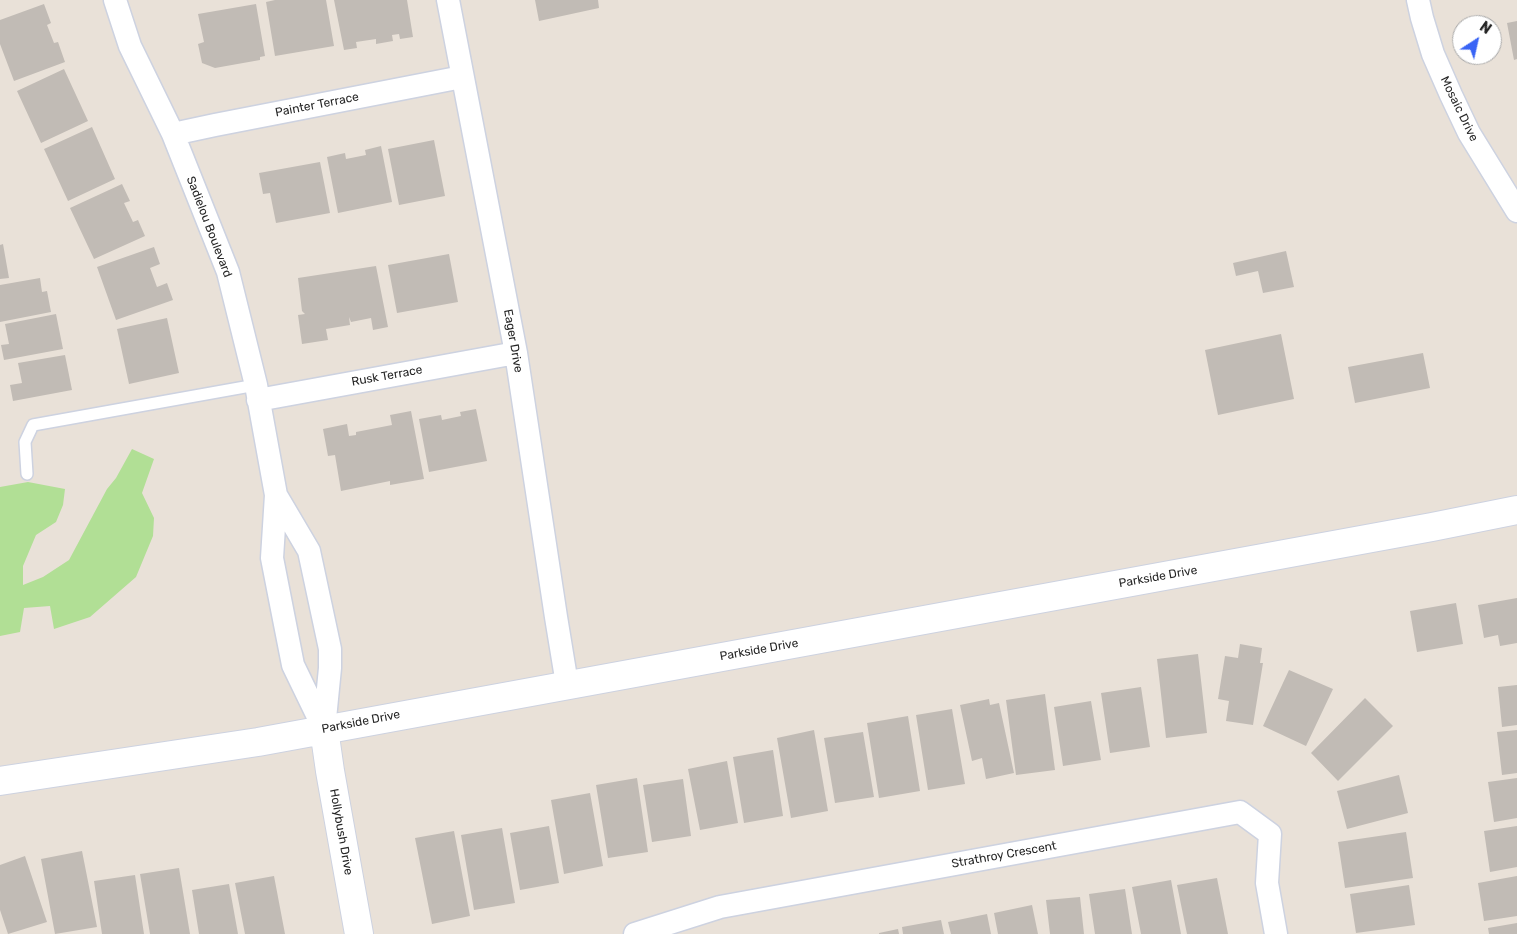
<!DOCTYPE html>
<style>
body{margin:0}
#map{position:relative;width:1517px;height:934px;overflow:hidden;background:#e9e1d8;font-family:Rubik,sans-serif}
canvas{display:block}
.north{position:absolute;left:1452px;top:15px;width:50px;height:50px;box-sizing:border-box;background:#fff;border:1px solid #a8a8a8;border-radius:50%;rotate:35deg;font-size:14px;font-weight:700;line-height:20px;text-align:center;color:#262626}
.north::after{content:'';display:block;margin:auto;width:18px;height:22px;background:#3964f5;clip-path:polygon(50% 0,100% 100%,50% 72%,0 100%)}
</style>
<div id="map">
<canvas width="1517" height="934"></canvas>
<div class="north">N</div>
</div>
<script>
const g = document.querySelector('canvas').getContext('2d');
g.lineJoin = 'round';
function fill(path, color) { g.fillStyle = color; g.fill(path, 'evenodd'); }
const poly = rows => new Path2D(rows.map(r => 'M' + r).join(''));
function trace(path, color, width, dash) { g.strokeStyle = color; g.lineWidth = width; g.lineCap = dash ? 'butt' : 'round'; g.setLineDash(dash || []); g.stroke(path); }
function drawText(font, color, halo, rows, align = 'center') {
  g.font = font + ' Rubik,sans-serif'; g.lineWidth = 4; g.setLineDash([]); g.textBaseline = 'middle'; g.strokeStyle = halo; g.fillStyle = color; for (const [text, x, y, turn = 0] of rows) {
    g.save(); g.translate(x, y); g.rotate((+turn || 0) * Math.PI / 180); g.textAlign = isNaN(turn) ? turn : align; if (halo) g.strokeText(text, 0, 0); g.fillText(text, 0, 0); g.restore();
  }
}
const green = poly([
 [132,449,154,459,142,493,154,518,153,536,136,577,90,617,54,629,50,606,24,608,20,632,0,636,0,487,28,482,65,489,63,505,56,522,36,535,23,566,23,585,43,577,69,560,107,489,116,478]
]);
const building = poly([
 [275,0,326,0,334,46,275,56,266,2],
 [334,0,407,0,413,37,400,39,399,34,392,35,393,41,376,44,376,39,356,42,357,48,344,50],
 [535,0,598,0,599,8,539,21],
 [44,4,51,23,47,25,54,43,58,42,65,62,14,81,0,44,0,20],
 [256,4,265,56,260,57,260,60,215,68,202,63,198,44,204,42,198,14],
 [1517,21,1517,59,1514,60,1507,23],
 [64,69,88,121,41,143,17,91],
 [92,127,115,179,68,201,44,149],
 [434,140,445,196,399,205,388,149],
 [381,146,392,202,338,213,327,157,345,153,346,159,366,155,365,150],
 [320,162,330,213,276,223,270,193,263,194,259,173],
 [122,184,130,201,124,203,133,222,138,220,145,236,94,259,70,208],
 [3,244,9,278,0,279,0,245],
 [154,247,160,264,150,268,157,287,167,283,173,300,116,320,97,267],
 [1286,251,1294,287,1263,293,1258,271,1236,276,1233,263],
 [449,254,458,302,397,313,388,265],
 [376,266,388,327,373,330,371,318,351,322,349,317,350,325,326,329,328,340,302,344,298,315,305,314,302,311,298,278],
 [40,278,42,292,47,291,51,312,0,322,0,285],
 [56,314,63,349,4,360,1,345,9,344,5,324],
 [167,318,179,373,129,384,117,329],
 [1281,334,1294,399,1218,415,1205,350],
 [1423,353,1430,388,1355,403,1348,367],
 [65,355,72,390,13,401,10,385,22,383,18,363],
 [476,409,487,461,429,472,419,419,441,415,442,420,461,416,460,412],
 [411,411,424,479,390,485,390,481,341,491,335,455,328,456,323,429,347,424,349,436,356,435,356,432,392,425,390,415],
 [1517,598,1517,643,1500,646,1498,635,1484,638,1478,605],
 [1456,603,1463,644,1417,652,1410,611],
 [1240,644,1262,648,1260,663,1263,663,1253,725,1226,721,1229,701,1218,699,1225,656,1238,658],
 [1198,654,1207,733,1166,738,1157,659],
 [1289,670,1333,689,1306,746,1263,726],
 [1517,685,1517,725,1502,727,1498,687],
 [1141,687,1150,747,1110,753,1101,693],
 [1045,694,1055,770,1016,775,1006,700],
 [1365,698,1393,726,1338,781,1311,753],
 [989,699,990,705,999,703,1014,773,986,779,982,758,972,761,960,705],
 [1091,701,1101,760,1063,766,1054,707],
 [952,709,965,784,928,790,916,715],
 [908,716,920,791,879,798,867,723],
 [814,730,828,811,791,818,777,738],
 [1517,730,1517,773,1502,775,1497,732],
 [863,732,874,797,835,803,824,738],
 [773,750,783,816,744,823,733,757],
 [727,761,738,823,700,830,688,769],
 [1399,775,1408,813,1347,829,1337,791],
 [637,778,648,852,608,858,596,785],
 [1517,778,1517,818,1494,822,1488,782],
 [683,779,691,836,652,842,643,785],
 [590,793,603,866,564,874,551,800],
 [549,826,559,883,520,890,510,833],
 [1517,826,1517,867,1490,872,1484,831],
 [502,828,515,903,474,910,461,835],
 [454,831,470,916,432,924,415,838],
 [1406,832,1413,878,1345,888,1338,842],
 [82,851,97,927,55,934,41,859],
 [25,856,47,922,8,934,0,910,0,865],
 [179,868,190,934,150,934,140,874],
 [135,875,144,934,102,934,94,881],
 [274,876,285,934,245,934,235,883],
 [1517,876,1517,916,1484,921,1478,883],
 [1217,878,1228,934,1187,934,1177,885],
 [1171,880,1181,934,1141,934,1132,887],
 [229,884,238,934,199,934,192,890],
 [1409,885,1415,925,1356,933,1350,894],
 [1125,889,1132,934,1095,934,1089,894],
 [1080,897,1084,934,1050,934,1046,900],
 [1032,905,1038,934,998,934,994,913],
 [987,914,991,934,951,934,948,922],
 [941,920,944,934,903,934,902,927],
 [1517,923,1517,934,1489,934,1488,928],
 [898,929,899,934,879,934,879,933]
]);
const lane = poly([
 [27,474,25,442,33,425,256,385]
]);
const street = poly([
 [115,0,130,46,173,134,228,272,256,385,276,495,272,558,293,665,324,729],
 [448,0,516,353,556,617,567,684],
 [1418,0,1422,18,1433,54,1451,95,1469,133,1517,211],
 [173,134,215,125,462,77],
 [258,400,516,353],
 [276,495,309,551,330,649,330,668,324,729],
 [635,934,720,907,1240,812,1270,834,1267,883,1276,934]
]);
const secondary = poly([
 [324,729,330,771,359,934],
 [0,781,258,742,1432,527,1517,510]
]);
const streetNames = [
 ["Painter Terrace",317,105,-11],
 ["Mosaic Drive",1459,109,64],
 ["Sadielou Boulevard",209,227,69],
 ["Eager Drive",513,341,80],
 ["Rusk Terrace",387,376,-10],
 ["Parkside Drive",1158,577,-10],
 ["Parkside Drive",759,650,-10],
 ["Parkside Drive",361,722,-11],
 ["Hollybush Drive",341,832,80],
 ["Strathroy Crescent",1004,855,-10]
];
fill(green, '#b1df95');
fill(building, '#c1bbb5');
trace(lane, '#cdd2e0', 14);
trace(street, '#cdd2e0', 25);
trace(secondary, '#cdd2e0', 30);
trace(lane, '#fff', 11);
trace(street, '#fff', 22);
trace(secondary, '#fff', 28);
drawText('12px', '#262626', '#fff', streetNames);
</script>
